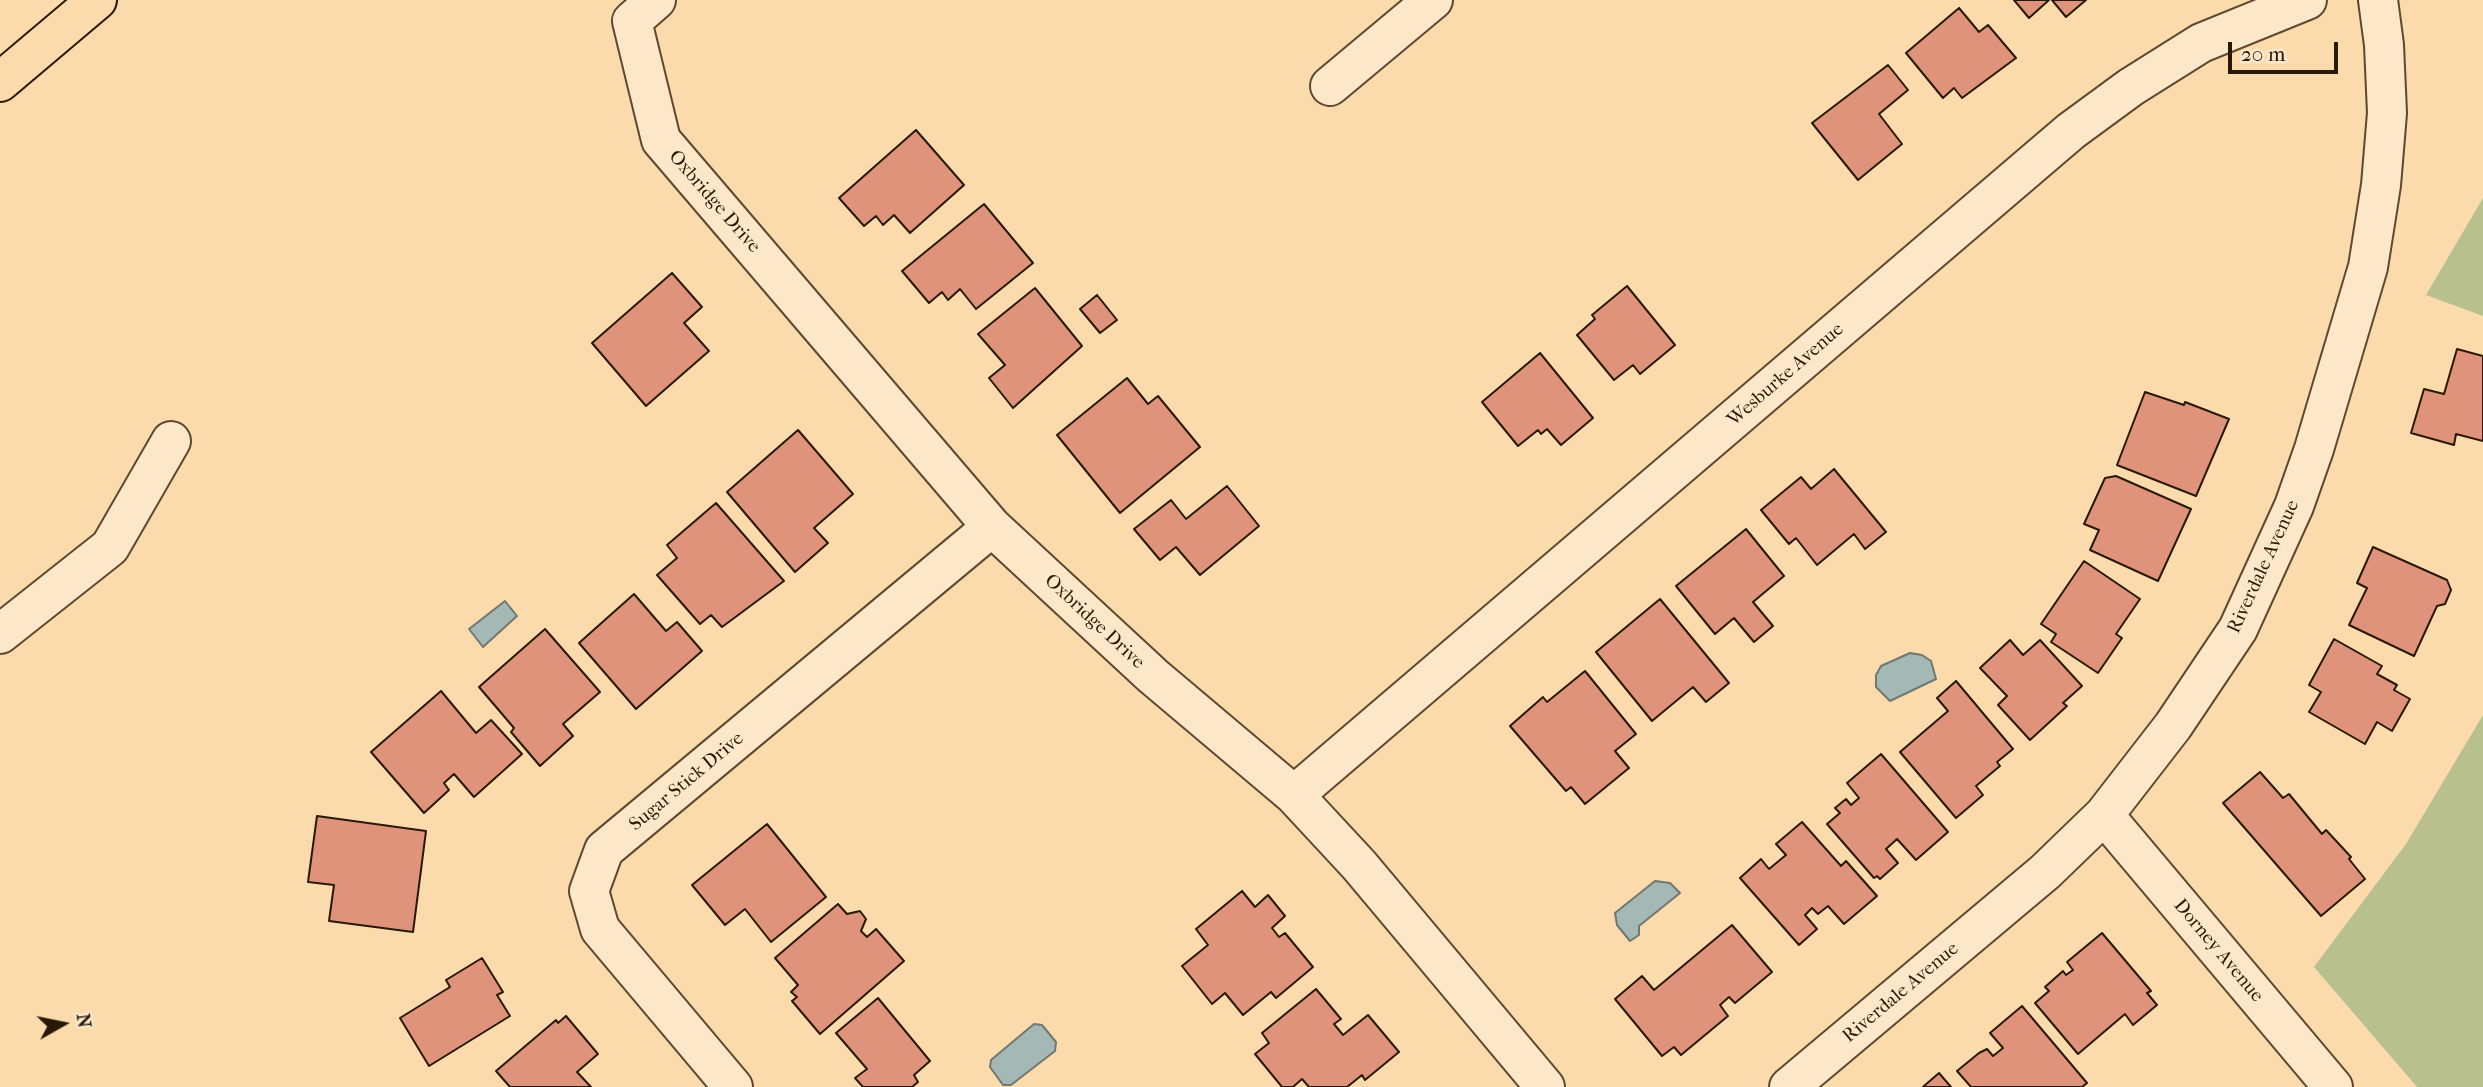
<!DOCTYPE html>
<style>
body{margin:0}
#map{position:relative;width:2483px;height:1087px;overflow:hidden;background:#fbdaac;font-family:"IM FELL French Canon",serif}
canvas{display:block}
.north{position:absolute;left:28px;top:989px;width:70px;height:70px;-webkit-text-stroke:5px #fce7c9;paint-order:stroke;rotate:81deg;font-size:19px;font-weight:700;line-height:28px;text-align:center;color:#281906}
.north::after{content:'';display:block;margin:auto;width:24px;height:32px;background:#281906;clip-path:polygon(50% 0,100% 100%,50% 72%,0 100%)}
.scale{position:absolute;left:2228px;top:42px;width:110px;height:32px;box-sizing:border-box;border:4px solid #281906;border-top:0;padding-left:9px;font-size:21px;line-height:24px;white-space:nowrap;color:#281906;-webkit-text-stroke:5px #fce7c9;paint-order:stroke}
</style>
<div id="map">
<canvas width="2483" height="1087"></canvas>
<div class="north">N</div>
<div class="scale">20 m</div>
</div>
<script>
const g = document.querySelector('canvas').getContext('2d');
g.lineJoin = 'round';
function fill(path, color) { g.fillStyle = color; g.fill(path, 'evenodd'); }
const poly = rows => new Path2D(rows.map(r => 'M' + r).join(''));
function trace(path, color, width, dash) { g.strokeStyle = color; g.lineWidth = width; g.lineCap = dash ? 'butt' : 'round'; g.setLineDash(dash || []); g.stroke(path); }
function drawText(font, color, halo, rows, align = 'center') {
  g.font = font + ' "IM FELL French Canon",serif'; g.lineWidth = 5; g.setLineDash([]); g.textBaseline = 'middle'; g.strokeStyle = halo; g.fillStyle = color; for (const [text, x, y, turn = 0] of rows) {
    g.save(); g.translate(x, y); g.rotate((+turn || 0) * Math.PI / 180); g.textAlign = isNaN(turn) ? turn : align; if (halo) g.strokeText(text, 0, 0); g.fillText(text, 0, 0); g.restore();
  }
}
const green = poly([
 [2483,198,2483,316,2426,295],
 [2483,715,2483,1087,2417,1087,2314,967,2406,844]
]);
const water = poly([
 [505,601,517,616,483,647,469,629,505,601],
 [1910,653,1922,655,1931,661,1936,679,1890,701,1876,687,1876,675,1881,666,1910,653],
 [1655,881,1670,883,1680,893,1639,926,1639,935,1630,941,1617,925,1615,913,1655,881],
 [1034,1024,1042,1025,1056,1042,1055,1051,1011,1085,1003,1085,990,1067,991,1060,1034,1024]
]);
const building = poly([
 [2014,0,2049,0,2029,18,2014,0],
 [2052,0,2086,0,2066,17,2052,0],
 [1959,8,1979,32,1988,25,2016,58,1962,98,1954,88,1943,98,1906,53,1959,8],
 [1888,65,1908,90,1879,114,1902,144,1858,180,1812,123,1888,65],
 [916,130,964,185,910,233,894,215,883,225,876,216,864,226,839,198,916,130],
 [984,204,1033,263,976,309,960,289,948,300,942,292,929,303,902,271,984,204],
 [672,273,702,307,684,323,709,351,646,406,592,343,672,273],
 [1627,286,1675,345,1640,374,1633,365,1614,380,1577,335,1595,319,1592,315,1627,286],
 [1035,288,1082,346,1013,408,989,378,1005,365,978,334,1035,288],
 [1097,295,1117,320,1100,333,1080,309,1097,295],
 [2457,349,2483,356,2483,441,2456,434,2454,445,2411,433,2424,389,2444,394,2457,349],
 [1540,353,1593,418,1561,445,1547,429,1541,434,1538,430,1518,446,1482,402,1540,353],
 [1127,378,1148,404,1158,396,1200,447,1120,513,1057,435,1127,378],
 [2145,392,2184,405,2185,402,2229,419,2196,496,2117,465,2145,392],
 [798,430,853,494,814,528,828,543,795,572,727,492,798,430],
 [1834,469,1886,532,1865,549,1854,534,1817,565,1796,538,1789,544,1761,510,1801,477,1811,489,1834,469],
 [2116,476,2191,509,2158,581,2090,550,2099,530,2084,524,2105,478,2116,476],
 [1227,486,1259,526,1200,575,1176,547,1160,560,1134,529,1171,500,1186,519,1227,486],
 [716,503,784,581,722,627,711,615,700,624,657,575,677,558,667,545,716,503],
 [1746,529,1784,576,1753,602,1773,626,1754,642,1734,618,1715,634,1676,586,1746,529],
 [2373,547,2447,580,2451,590,2445,604,2437,606,2414,656,2349,625,2367,588,2357,583,2373,547],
 [2084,561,2140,599,2116,634,2122,638,2098,673,2051,642,2056,634,2041,624,2084,561],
 [634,594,666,631,677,622,702,651,636,709,579,643,634,594],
 [1660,599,1729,683,1706,702,1693,687,1652,721,1596,652,1660,599],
 [545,629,600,692,563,724,573,736,540,766,511,732,514,728,479,687,545,629],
 [2334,639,2382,666,2377,674,2397,685,2394,690,2410,699,2392,731,2377,722,2365,744,2309,712,2321,692,2309,685,2334,639],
 [2010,640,2023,655,2040,640,2082,686,2063,703,2067,706,2030,740,1998,705,2007,696,1980,668,2010,640],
 [1585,671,1636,734,1615,751,1629,768,1585,804,1571,787,1566,791,1510,726,1543,697,1547,702,1585,671],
 [1956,681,2013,749,1997,762,2000,766,1976,786,1983,795,1956,818,1900,752,1948,711,1937,698,1956,681],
 [441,691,476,733,491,720,522,754,474,797,454,774,444,783,449,790,424,813,371,752,441,691],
 [1881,754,1948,832,1916,860,1897,839,1886,849,1898,863,1880,879,1877,876,1874,878,1827,824,1840,813,1835,808,1846,799,1851,805,1859,798,1847,783,1881,754],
 [2260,772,2283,798,2289,794,2322,834,2326,830,2351,857,2349,859,2365,879,2321,916,2223,803,2260,772],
 [317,816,426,831,413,932,329,921,334,885,308,882,317,816],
 [1802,822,1841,866,1846,861,1877,896,1844,924,1828,906,1818,914,1812,908,1805,915,1817,929,1799,945,1740,878,1761,859,1769,869,1786,855,1776,844,1802,822],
 [767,824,826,897,771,942,745,909,725,925,692,885,767,824],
 [1242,891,1255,907,1268,895,1285,916,1272,928,1279,937,1285,933,1313,967,1276,998,1271,992,1243,1015,1225,993,1212,1004,1182,966,1208,945,1196,929,1242,891],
 [838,904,847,914,860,911,866,919,861,931,867,937,876,929,904,961,820,1034,792,1001,797,997,791,992,798,985,775,958,838,904],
 [1732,925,1772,972,1735,1003,1729,997,1720,1005,1728,1016,1681,1055,1674,1047,1662,1056,1615,999,1642,976,1654,990,1732,925],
 [2102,933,2151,991,2147,993,2157,1005,2133,1025,2125,1014,2078,1054,2035,1003,2049,991,2045,987,2063,971,2066,975,2073,970,2067,962,2102,933],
 [482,958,503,992,497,995,510,1016,429,1066,400,1018,450,987,446,980,482,958],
 [1316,989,1341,1019,1334,1024,1343,1035,1368,1015,1399,1052,1365,1080,1362,1075,1347,1087,1309,1087,1302,1079,1293,1087,1282,1087,1255,1054,1269,1043,1262,1033,1316,989],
 [878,998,930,1061,914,1075,918,1082,912,1087,863,1087,855,1078,867,1069,836,1033,878,998],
 [2022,1006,2087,1083,2082,1087,1971,1087,1957,1071,1979,1053,1987,1049,1993,1056,2003,1048,1990,1033,2022,1006],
 [566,1016,598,1054,577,1072,591,1087,510,1087,496,1071,556,1020,558,1023,566,1016],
 [1939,1073,1951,1087,1923,1087,1924,1086,1939,1073]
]);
const minor = poly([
 [656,0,632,21,661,140,992,527,1153,676,1294,795,1359,865,1545,1087],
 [1330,86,1433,0],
 [0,634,110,547,171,441],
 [1294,795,2071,131,2131,87,2201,43,2307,0],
 [2104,815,2333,1087],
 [733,1087,600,929,589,891,604,850,992,527],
 [1789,1087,2045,872,2104,815,2173,726,2238,629,2294,506,2314,449,2368,267,2381,185,2387,113,2384,45,2378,0]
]);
const major = poly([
 [0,82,97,0]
]);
const streetNames = [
 ["Oxbridge Drive",714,202,49],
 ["Wesburke Avenue",1786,375,-41],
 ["Riverdale Avenue",2264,567,-65],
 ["Oxbridge Drive",1094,622,43],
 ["Sugar Stick Drive",687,782,-40],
 ["Dorney Avenue",2218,951,50],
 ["Riverdale Avenue",1901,993,-40]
];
fill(green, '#b8c18e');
fill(water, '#a4b8b5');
trace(water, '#72786f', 2);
fill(building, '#df937a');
trace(building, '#281906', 2);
trace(minor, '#5d4930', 42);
trace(major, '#281906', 42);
trace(minor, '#fce7c9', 38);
trace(major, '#fbdaac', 38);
drawText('19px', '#281906', '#fce7c9', streetNames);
</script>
